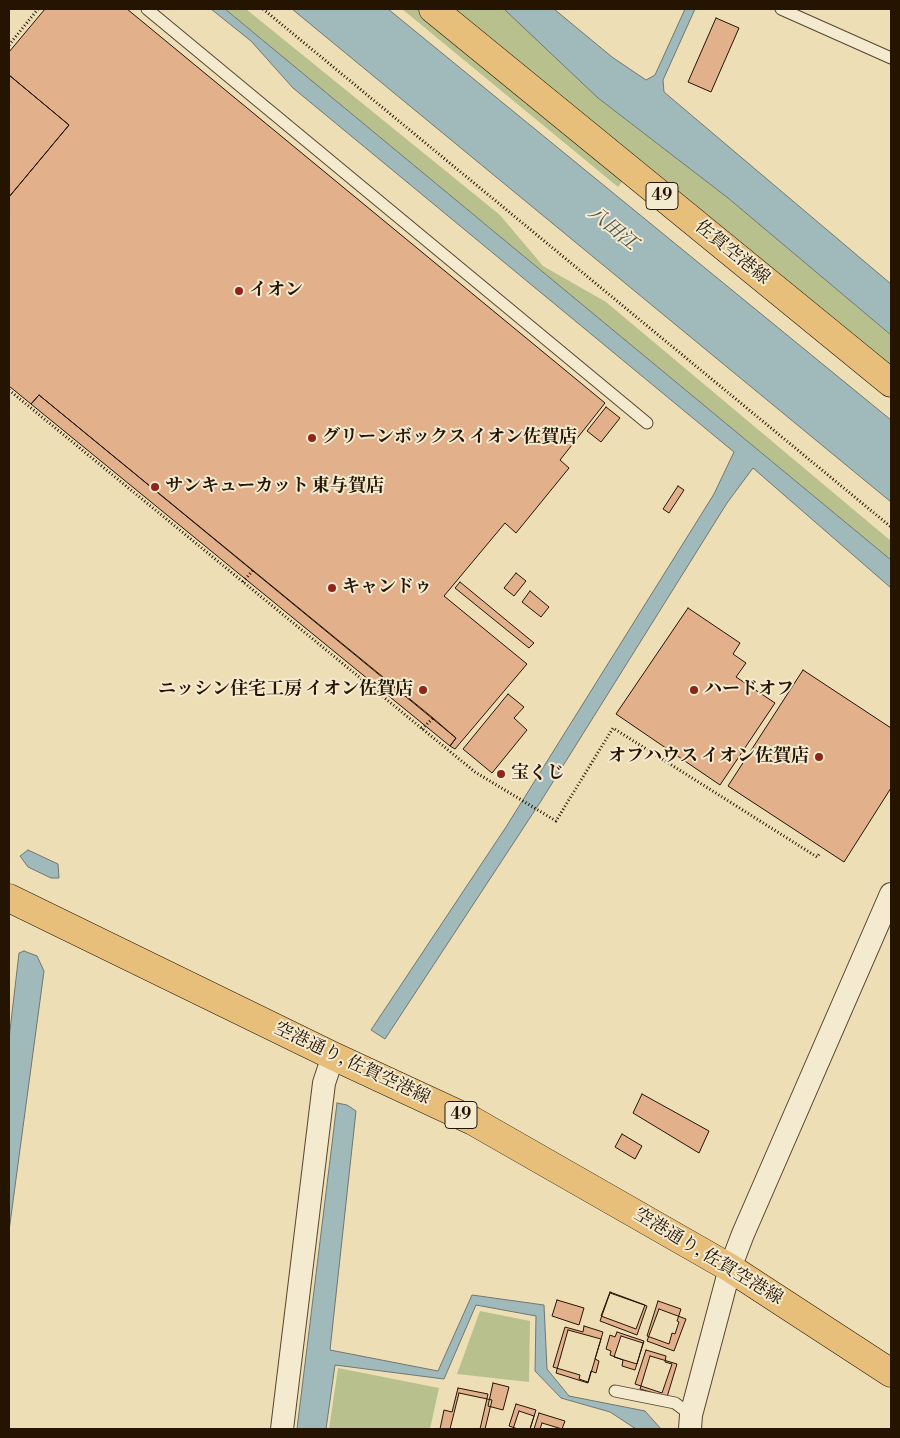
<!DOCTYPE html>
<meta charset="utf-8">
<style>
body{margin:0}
#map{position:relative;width:900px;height:1438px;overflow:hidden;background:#eedeb6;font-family:"Libre Bodoni",serif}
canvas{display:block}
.frame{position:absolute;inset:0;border:10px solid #251400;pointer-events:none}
</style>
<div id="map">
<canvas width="900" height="1438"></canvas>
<div class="frame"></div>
</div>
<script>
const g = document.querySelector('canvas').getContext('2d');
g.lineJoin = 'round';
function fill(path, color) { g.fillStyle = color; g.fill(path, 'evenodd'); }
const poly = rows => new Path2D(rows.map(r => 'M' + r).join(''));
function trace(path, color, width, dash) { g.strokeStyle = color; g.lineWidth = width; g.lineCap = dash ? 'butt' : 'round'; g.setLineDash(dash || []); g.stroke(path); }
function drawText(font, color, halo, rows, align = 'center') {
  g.font = font + ' "Libre Bodoni","Noto Serif JP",serif'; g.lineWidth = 4; g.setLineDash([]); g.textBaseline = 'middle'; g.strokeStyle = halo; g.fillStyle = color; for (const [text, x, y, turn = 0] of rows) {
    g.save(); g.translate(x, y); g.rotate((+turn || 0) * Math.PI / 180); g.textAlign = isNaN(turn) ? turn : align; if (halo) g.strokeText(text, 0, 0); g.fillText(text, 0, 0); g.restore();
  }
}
const green = poly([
 [225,9,246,9,500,215,543,266,606,302,891,541,891,560],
 [402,9,421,9,625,178,618,187],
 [454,9,504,9,514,16,598,98,728,198,891,335,891,367],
 [480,1311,530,1321,529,1382,457,1374],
 [338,1368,439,1388,430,1429,329,1429]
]);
const water = poly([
 [211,9,225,9,891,560,891,588,753,468,727,503,541,801,385,1039,371,1030,506,827,714,494,734,452,293,88,251,41,211,9],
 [292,9,388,9,891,420,891,502,292,9],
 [504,9,554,9,612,57,646,80,655,75,685,9,695,9,663,80,664,92,891,284,891,335,728,198,598,98,504,9],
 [28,850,58,864,59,878,51,878,28,867,20,856,28,850],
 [24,951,37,956,44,971,9,1231,9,1039,19,953,24,951],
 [337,1103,347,1105,356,1111,330,1350,438,1371,472,1295,544,1305,547,1369,569,1396,645,1411,661,1429,636,1429,610,1412,561,1398,535,1371,536,1316,476,1305,444,1379,335,1365,326,1429,297,1429,337,1103]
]);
const building = poly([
 [45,9,127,9,605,403,560,460,569,468,516,533,505,523,444,596,527,664,455,749,450,746,456,738,433,718,39,395,31,404,9,386,9,197,69,125,9,75,9,52,45,9],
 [716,18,739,28,711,92,688,82,716,18],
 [9,75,69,125,9,197,9,75],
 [39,395,456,738,450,746,31,404,39,395],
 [606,407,620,418,601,442,587,431,606,407],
 [678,486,684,490,669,513,663,509,678,486],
 [516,573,526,581,514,596,504,588,516,573],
 [460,582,534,643,529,648,455,588,460,582],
 [530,591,549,607,541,617,522,602,530,591],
 [688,608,740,643,733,654,746,663,736,677,775,703,720,785,616,714,688,608],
 [803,670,891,728,891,788,844,862,728,786,803,670],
 [508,694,524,707,514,718,527,730,492,773,463,749,508,694],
 [642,1094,709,1131,699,1153,633,1113,642,1094],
 [622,1134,642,1146,635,1159,615,1147,622,1134],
 [610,1292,645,1305,636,1329,601,1316,610,1292],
 [610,1293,647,1306,637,1335,600,1321,610,1293],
 [557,1300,584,1308,579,1325,552,1316,557,1300],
 [658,1301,681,1309,677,1321,679,1322,675,1334,672,1333,669,1344,647,1336,658,1301],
 [659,1309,686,1319,674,1351,647,1341,659,1309],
 [584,1326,603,1332,595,1359,599,1361,596,1373,591,1371,588,1382,579,1379,580,1375,553,1367,565,1327,583,1332,584,1326],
 [568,1330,601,1339,588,1383,556,1373,568,1330],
 [617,1332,644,1341,635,1370,622,1366,623,1360,610,1355,611,1351,606,1349,610,1335,615,1337,617,1332],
 [621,1336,643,1343,637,1364,614,1357,621,1336],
 [646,1350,666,1356,665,1362,672,1364,662,1393,635,1384,646,1350],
 [650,1356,677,1364,667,1397,640,1389,650,1356],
 [493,1383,509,1387,503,1410,488,1406,493,1383],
 [458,1388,488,1394,480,1429,440,1429,444,1410,452,1412,458,1388],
 [459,1393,492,1400,485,1429,450,1429,459,1393],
 [516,1404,536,1410,530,1429,518,1429,509,1426,516,1404],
 [519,1411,534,1416,530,1429,513,1429,519,1411],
 [539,1413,565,1421,562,1429,534,1429,539,1413],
 [542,1423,562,1429,540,1429,542,1423]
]);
const path = poly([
 [263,9,891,527],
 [9,45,38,9],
 [9,390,475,772,556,821,613,728,817,857,820,853],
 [243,582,253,570],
 [422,729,433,718]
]);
const service = poly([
 [147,9,647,423],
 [781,9,891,58],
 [615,1391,675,1403,691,1415]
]);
const minor = poly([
 [282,1429,324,1083,333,1056],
 [690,1429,691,1415,730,1268,743,1234,891,894]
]);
const primary = poly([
 [433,9,891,383],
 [9,898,333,1056,473,1121,730,1268,891,1373]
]);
const markers = [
 [239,291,5,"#8f2418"],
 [312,438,5,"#8f2418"],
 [155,487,5,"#8f2418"],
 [332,588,5,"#8f2418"],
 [423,690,5,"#8f2418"],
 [694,690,5,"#8f2418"],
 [819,757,5,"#8f2418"],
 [501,774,5,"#8f2418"]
];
const shields = [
 [662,196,32],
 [461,1115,32]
];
const shieldNames = [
 ["49",662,196],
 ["49",461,1115]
];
const streetNames = [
 ["佐賀空港線",732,253,39],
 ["空港通り, 佐賀空港線",352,1064,25],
 ["空港通り, 佐賀空港線",708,1257,31]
];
const poiNames = [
 ["イオン",249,291],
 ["グリーンボックス イオン佐賀店",322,438],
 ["サンキューカット 東与賀店",165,487],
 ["キャンドゥ",342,588],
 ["ニッシン住宅工房 イオン佐賀店",413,690,"right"],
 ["ハードオフ",704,690],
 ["オフハウス イオン佐賀店",809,757,"right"],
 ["宝くじ",511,774]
];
const waterNames = [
 ["八田江",612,229,39]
];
fill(green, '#b8c18e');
fill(water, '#a0b9ba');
trace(water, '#6f7770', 1);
fill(building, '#e2b08a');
trace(building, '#251400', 1);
trace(service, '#57462e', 13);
trace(minor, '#57462e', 24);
trace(primary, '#251400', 29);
trace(path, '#251400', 3, [1, 2.5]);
trace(service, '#f4ead0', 11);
trace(minor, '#f4ead0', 22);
trace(primary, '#e7bf7b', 28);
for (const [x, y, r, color] of markers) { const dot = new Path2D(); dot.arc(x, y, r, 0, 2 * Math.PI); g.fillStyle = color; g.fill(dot); trace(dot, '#f4ead0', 2); }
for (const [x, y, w] of shields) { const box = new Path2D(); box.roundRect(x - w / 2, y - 13.5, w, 27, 4); g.fillStyle = '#f4ead0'; g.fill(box); trace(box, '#251400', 1); }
drawText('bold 16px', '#251400', null, shieldNames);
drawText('18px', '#251400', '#f4ead0', streetNames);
drawText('bold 18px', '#251400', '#f4ead0', poiNames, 'left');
drawText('italic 19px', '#504e41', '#f4ead0', waterNames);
</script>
